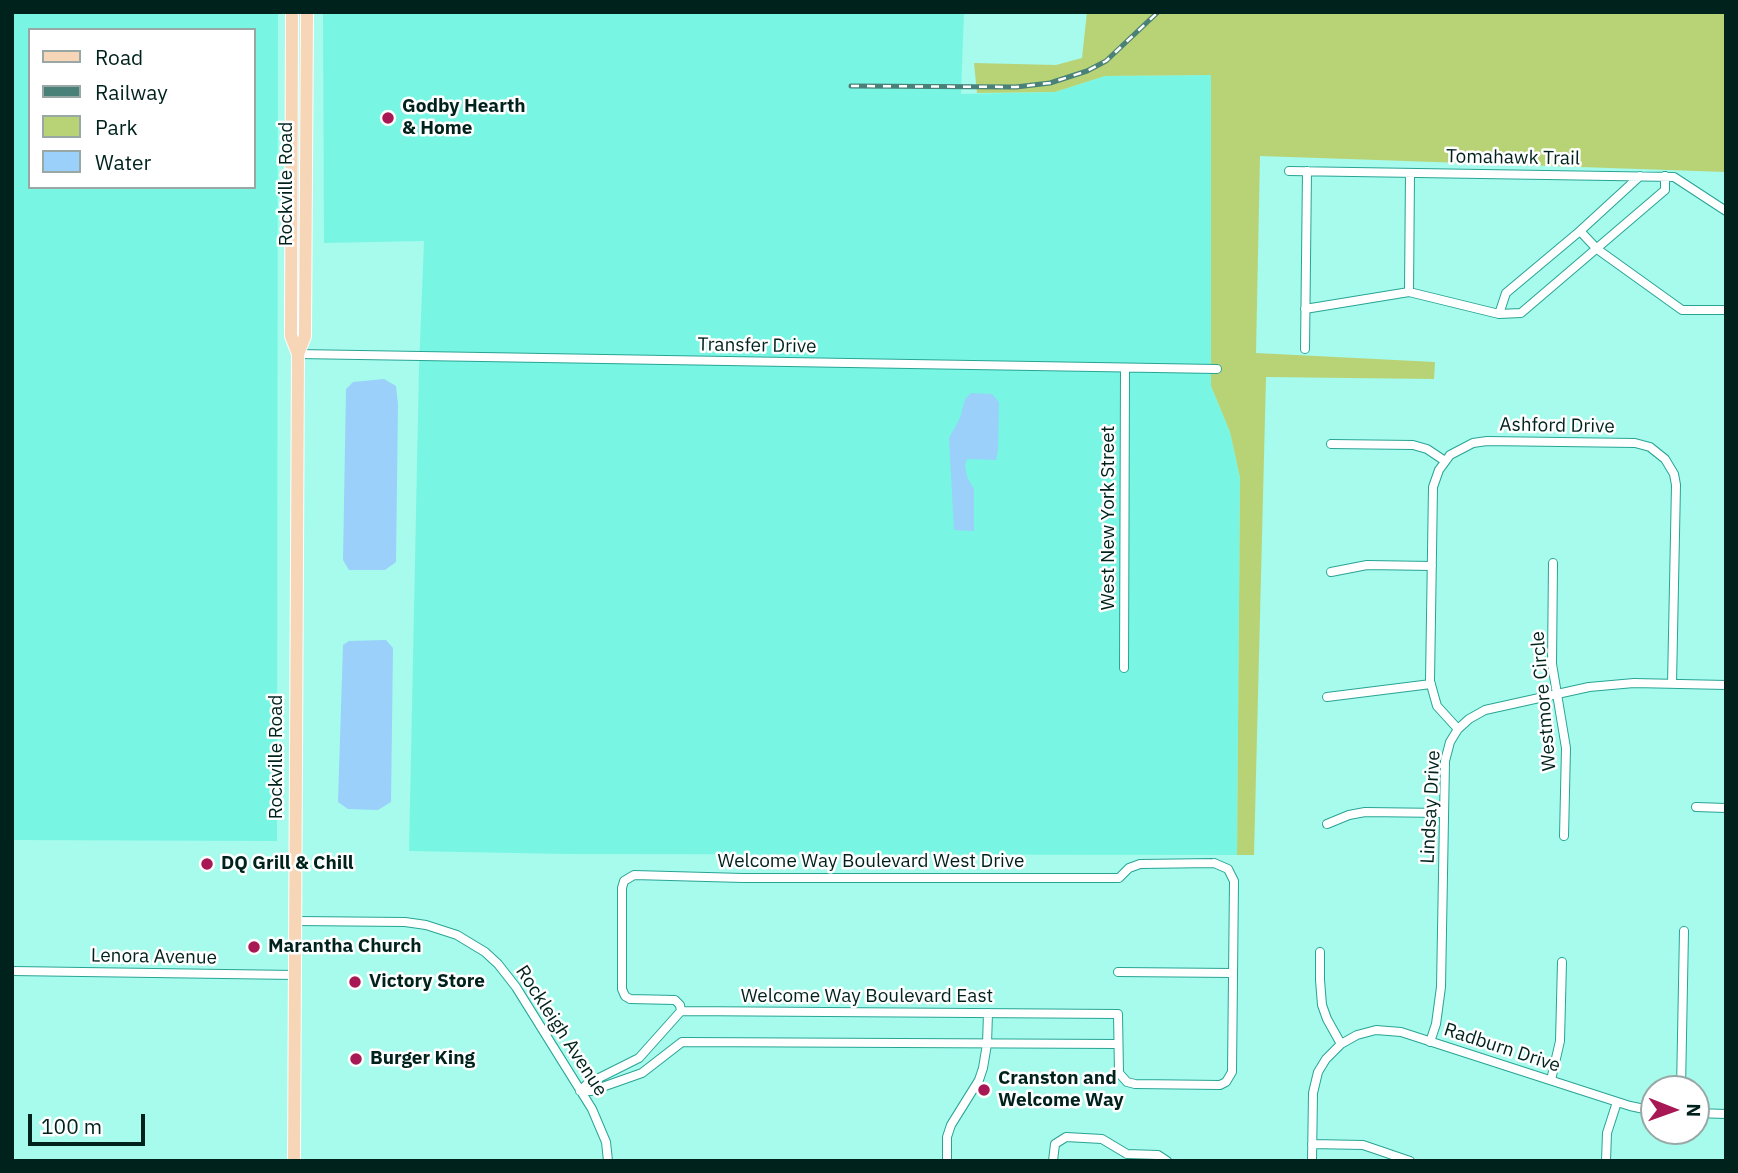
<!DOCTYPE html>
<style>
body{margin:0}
#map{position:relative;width:1738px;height:1173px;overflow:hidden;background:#a6fbec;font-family:"IBM Plex Sans",sans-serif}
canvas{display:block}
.frame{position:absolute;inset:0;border:14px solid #00221d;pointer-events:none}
.legend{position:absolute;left:28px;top:28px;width:228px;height:161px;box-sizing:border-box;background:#fff;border:2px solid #99a7a5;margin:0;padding:9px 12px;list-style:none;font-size:21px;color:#00221d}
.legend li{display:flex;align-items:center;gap:14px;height:35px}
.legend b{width:35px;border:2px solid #99a7a5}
.north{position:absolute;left:1640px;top:1075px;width:70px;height:70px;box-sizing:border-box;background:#fff;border:2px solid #99a7a5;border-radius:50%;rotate:91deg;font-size:19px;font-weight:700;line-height:28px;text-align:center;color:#00221d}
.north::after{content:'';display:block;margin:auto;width:24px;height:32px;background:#a81855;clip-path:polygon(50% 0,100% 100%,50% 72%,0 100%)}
.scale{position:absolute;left:28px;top:1114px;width:117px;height:32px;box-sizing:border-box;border:4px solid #00221d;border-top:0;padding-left:9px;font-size:21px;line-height:24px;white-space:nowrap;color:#00221d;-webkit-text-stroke:5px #fff;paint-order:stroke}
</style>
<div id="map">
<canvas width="1738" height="1173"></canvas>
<div class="frame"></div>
<ul class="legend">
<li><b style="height:9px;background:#f7d6b8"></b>Road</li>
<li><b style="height:9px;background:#498178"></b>Railway</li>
<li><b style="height:19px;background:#b8d375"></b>Park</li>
<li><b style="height:19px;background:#9ad0fa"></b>Water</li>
</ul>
<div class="north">N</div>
<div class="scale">100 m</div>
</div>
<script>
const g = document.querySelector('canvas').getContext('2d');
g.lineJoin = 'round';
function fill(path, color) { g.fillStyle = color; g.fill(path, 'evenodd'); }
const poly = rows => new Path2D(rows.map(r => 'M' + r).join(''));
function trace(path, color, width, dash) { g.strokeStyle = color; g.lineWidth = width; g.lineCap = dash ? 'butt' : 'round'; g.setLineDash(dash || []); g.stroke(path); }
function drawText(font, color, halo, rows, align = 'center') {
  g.font = font + ' "IBM Plex Sans",sans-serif'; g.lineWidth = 5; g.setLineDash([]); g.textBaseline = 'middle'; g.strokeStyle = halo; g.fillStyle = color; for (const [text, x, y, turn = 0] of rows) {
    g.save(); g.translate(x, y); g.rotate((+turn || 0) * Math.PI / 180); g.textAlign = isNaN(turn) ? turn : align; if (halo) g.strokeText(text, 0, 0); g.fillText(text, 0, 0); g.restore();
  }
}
const built = poly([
 [12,12,278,12,277,841,12,840],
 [30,30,254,30,254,187,30,187],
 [323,12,964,12,961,94,1055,92,1105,76,1211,75,1211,386,1230,432,1240,478,1237,855,569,854,409,851,419,368,424,241,324,243]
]);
const green = poly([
 [1087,12,1726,12,1726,172,1260,156,1256,353,1435,362,1434,379,1266,377,1254,855,1237,855,1240,478,1230,432,1211,386,1211,75,1105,76,1055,92,977,93,974,63,1056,65,1082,58]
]);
const water = poly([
 [384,379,396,386,398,404,396,562,385,570,349,570,343,560,346,389,353,382],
 [971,393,992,394,999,402,998,450,996,460,967,459,965,465,967,477,974,489,974,531,954,530,949,438,960,418,965,399],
 [386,640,393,648,391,802,378,810,348,809,338,802,343,645,349,641]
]);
const minor = poly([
 [1289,171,1674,177,1726,211],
 [1580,231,1597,249,1682,310,1726,310],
 [1409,292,1410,173],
 [1305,309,1409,292,1499,314,1521,313,1665,190,1665,176],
 [1499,314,1506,293,1580,231,1640,176],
 [1305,349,1307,171],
 [298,354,1217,369],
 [1331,444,1413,445,1427,449,1445,461],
 [1553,563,1552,664,1566,748,1564,836],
 [1331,572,1367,565,1432,566],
 [1124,668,1125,368],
 [1327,697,1431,684],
 [1458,729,1437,706,1430,681,1433,487,1439,470,1450,455,1473,443,1487,441,1635,443,1650,447,1665,459,1674,474,1676,485,1672,684],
 [1696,807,1726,808],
 [1327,824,1349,815,1365,812,1444,813],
 [1214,863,1228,869,1234,881,1232,1072,1226,1082,1220,1085,1135,1084,1127,1082,1119,1073,1118,1014,681,1011,680,1005,675,1000,630,999,625,996,622,989,622,888,624,881,634,875,743,878,1119,878,1129,868,1140,864,1214,863],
 [295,921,405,922,426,925,457,935,485,952,498,964,516,987,592,1109,606,1142,608,1161],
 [1320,952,1320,980,1322,1005,1327,1019,1341,1044],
 [12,971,295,975],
 [1118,972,1233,973],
 [1430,1042,1436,1024,1441,987,1445,761,1450,742,1458,729,1469,719,1485,710,1589,687,1634,683,1726,685],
 [1551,1080,1560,1041,1562,962],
 [1681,1089,1684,931],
 [580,1091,591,1091,642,1073,682,1042,1118,1044],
 [580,1091,587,1084,639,1058,681,1011],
 [1696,1113,1726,1114],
 [1312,1144,1363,1145,1410,1161],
 [947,1161,947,1137,951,1125,979,1080,983,1068,987,1044,988,1013],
 [1053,1161,1055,1144,1066,1137,1102,1139,1127,1154,1158,1155,1167,1161],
 [1312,1161,1313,1093,1318,1072,1326,1059,1341,1044,1357,1035,1376,1030,1401,1032,1630,1106,1654,1111],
 [1606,1161,1607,1133,1617,1102]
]);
const primary = poly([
 [292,12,291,336,298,354,294,1161],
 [298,354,305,336,307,12]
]);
const rail = poly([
 [851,86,1016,87,1050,83,1087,71,1106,61,1158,12]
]);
const markers = [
 [388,118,7,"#a81855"],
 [207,864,7,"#a81855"],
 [254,947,7,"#a81855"],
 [355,982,7,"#a81855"],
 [356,1059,7,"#a81855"],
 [984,1090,7,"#a81855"]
];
const poiNames = [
 ["Godby Hearth",402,107],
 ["& Home",402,129],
 ["DQ Grill & Chill",221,864],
 ["Marantha Church",268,947],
 ["Victory Store",369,982],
 ["Burger King",370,1059],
 ["Cranston and",998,1079],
 ["Welcome Way",998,1101]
];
const streetNames = [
 ["Tomahawk Trail",1513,158,1],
 ["Rockville Road",287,184,-90],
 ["Transfer Drive",757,346,1],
 ["Ashford Drive",1557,426,1],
 ["West New York Street",1109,518,-90],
 ["Westmore Circle",1544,701,-95],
 ["Rockville Road",277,757,-90],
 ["Lindsay Drive",1431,807,-87],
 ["Welcome Way Boulevard West Drive",871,862],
 ["Lenora Avenue",154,957,1],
 ["Welcome Way Boulevard East",867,997],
 ["Rockleigh Avenue",561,1031,57],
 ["Radburn Drive",1502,1048,18]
];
fill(built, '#78f6e3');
fill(green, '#b8d375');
fill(water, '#9ad0fa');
trace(minor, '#28a495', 10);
trace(primary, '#fff', 14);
trace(minor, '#fff', 8);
trace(primary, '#f7d6b8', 12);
trace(rail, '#498178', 5);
trace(rail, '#fff', 2.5, [8]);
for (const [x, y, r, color] of markers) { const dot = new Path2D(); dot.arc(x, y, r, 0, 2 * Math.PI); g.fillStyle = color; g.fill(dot); trace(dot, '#fff', 2.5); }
drawText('bold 19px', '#00221d', '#fff', poiNames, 'left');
drawText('19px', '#00221d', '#fff', streetNames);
</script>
